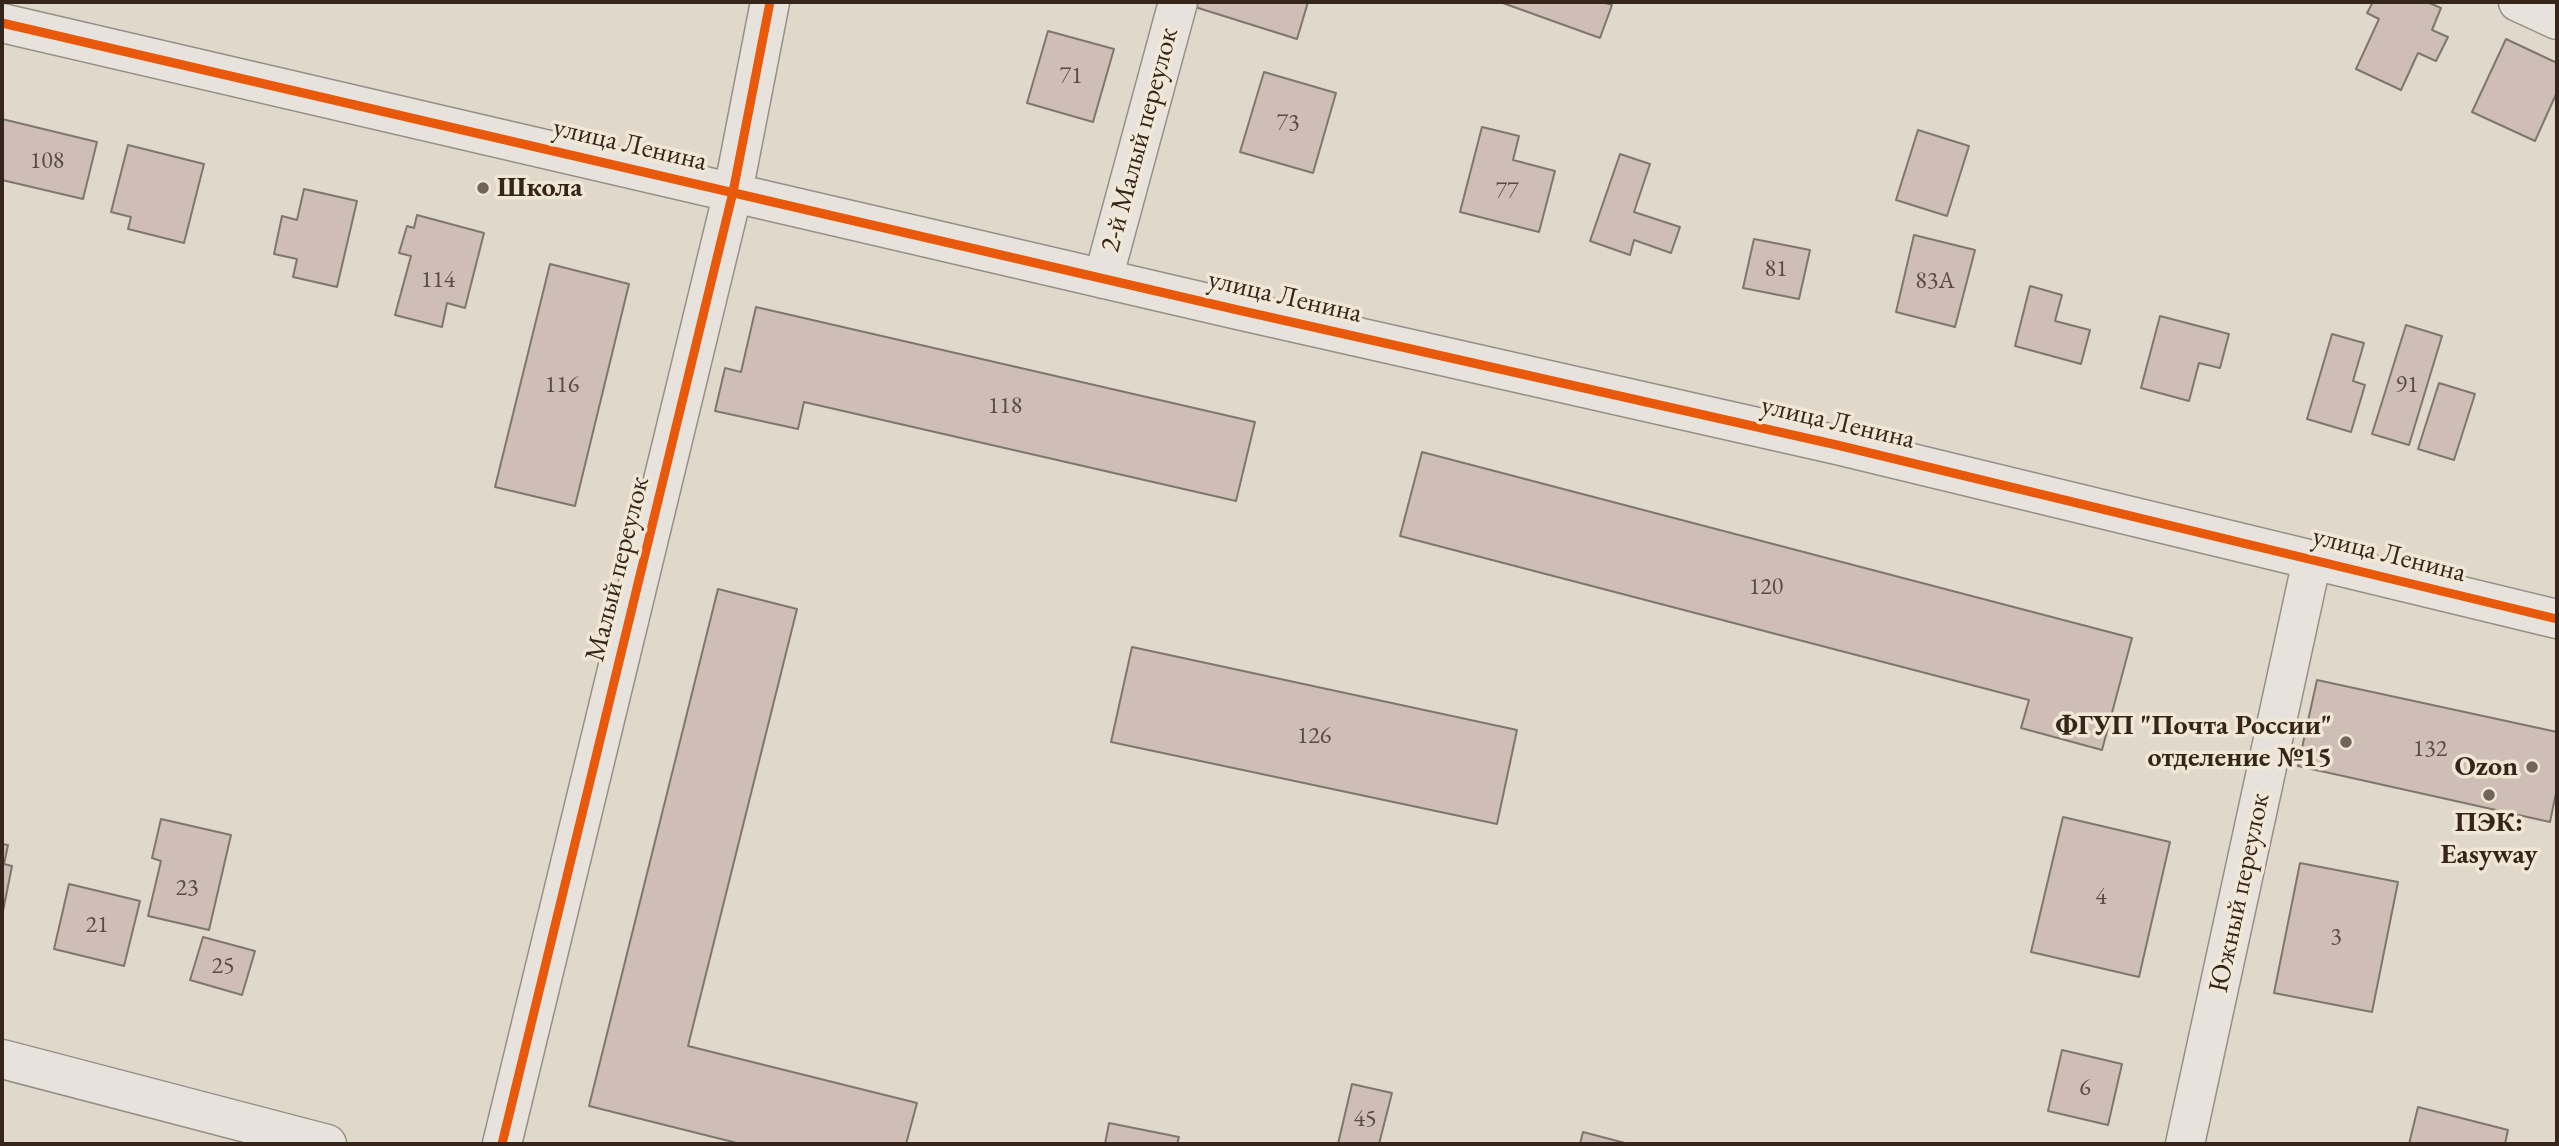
<!DOCTYPE html>
<meta charset="utf-8">
<style>
body{margin:0}
#map{position:relative;width:2559px;height:1146px;overflow:hidden;background:#e0d8ca;font-family:"EB Garamond",serif}
canvas{display:block}
.frame{position:absolute;inset:0;border:4px solid #35251b;pointer-events:none}
</style>
<div id="map">
<canvas width="2559" height="1146"></canvas>
<div class="frame"></div>
</div>
<script>
const g = document.querySelector('canvas').getContext('2d');
g.lineJoin = 'round';
function fill(path, color) { g.fillStyle = color; g.fill(path, 'evenodd'); }
const poly = rows => new Path2D(rows.map(r => 'M' + r).join(''));
function trace(path, color, width, dash) { g.strokeStyle = color; g.lineWidth = width; g.lineCap = dash ? 'butt' : 'round'; g.setLineDash(dash || []); g.stroke(path); }
function drawText(font, color, halo, rows, align = 'center') {
  g.font = font + ' "EB Garamond",serif'; g.lineWidth = 7; g.setLineDash([]); g.textBaseline = 'middle'; g.strokeStyle = halo; g.fillStyle = color; for (const [text, x, y, turn = 0] of rows) {
    g.save(); g.translate(x, y); g.rotate((+turn || 0) * Math.PI / 180); g.textAlign = isNaN(turn) ? turn : align; if (halo) g.strokeText(text, 0, 0); g.fillText(text, 0, 0); g.restore();
  }
}
const building = poly([
 [1197,2,1308,2,1297,39,1195,7,1197,2],
 [1500,2,1602,2,1612,5,1600,38,1500,2],
 [2373,2,2427,2,2441,8,2432,30,2448,37,2436,61,2418,53,2401,90,2356,69,2379,19,2367,13,2373,2],
 [1048,31,1114,49,1093,122,1027,103,1048,31],
 [2506,39,2557,63,2557,92,2535,141,2472,112,2506,39],
 [1264,72,1336,93,1313,173,1240,152,1264,72],
 [2,119,97,142,83,199,2,180,2,119],
 [1482,127,1519,136,1513,160,1555,171,1539,232,1460,212,1482,127],
 [1918,130,1969,146,1947,216,1896,200,1918,130],
 [128,145,204,164,184,243,128,229,131,217,111,212,128,145],
 [1620,154,1650,164,1634,212,1680,227,1671,253,1634,240,1630,255,1590,241,1620,154],
 [304,189,357,201,337,287,293,277,297,259,274,254,282,216,297,220,304,189],
 [417,215,484,233,465,308,447,303,442,327,395,315,411,256,399,253,407,226,414,228,417,215],
 [1914,235,1975,250,1955,327,1896,312,1914,235],
 [1754,239,1810,250,1799,299,1743,288,1754,239],
 [550,264,629,284,575,506,495,487,550,264],
 [2030,286,2062,295,2055,321,2090,330,2081,364,2015,346,2030,286],
 [756,307,1255,422,1236,501,804,402,798,429,715,411,725,368,741,372,756,307],
 [2160,316,2229,334,2220,368,2199,363,2189,401,2141,388,2160,316],
 [2406,325,2442,336,2409,445,2372,434,2406,325],
 [2332,334,2364,343,2353,381,2365,385,2351,432,2307,419,2332,334],
 [2439,383,2475,394,2454,460,2418,449,2439,383],
 [1422,452,2132,638,2102,750,2021,728,2029,700,1400,536,1422,452],
 [718,589,797,609,688,1046,917,1103,906,1144,741,1144,589,1106,718,589],
 [1132,647,1517,730,1497,824,1111,742,1132,647],
 [2317,680,2557,732,2557,788,2550,822,2298,766,2317,680],
 [2063,817,2170,842,2139,977,2031,952,2063,817],
 [161,819,231,835,209,930,148,916,161,861,152,858,161,819],
 [2,844,8,845,4,864,12,866,2,916,2,844],
 [2300,863,2398,882,2372,1012,2274,993,2300,863],
 [69,884,140,901,124,966,54,949,69,884],
 [203,937,255,951,242,995,190,980,203,937],
 [2062,1050,2122,1064,2108,1125,2048,1111,2062,1050],
 [1352,1084,1392,1093,1379,1144,1338,1144,1352,1084],
 [2418,1107,2508,1130,2505,1144,2409,1144,2418,1107],
 [1109,1123,1179,1137,1177,1144,1105,1144,1109,1123],
 [1583,1132,1625,1143,1625,1144,1580,1144,1583,1132]
]);
const minor = poly([
 [2518,2,2557,20],
 [2,23,1238,310,1837,445,2557,619],
 [1103,279,1178,2],
 [2,1059,327,1144],
 [502,1144,733,192,770,2],
 [2185,1144,2312,560]
]);
const cycleway = poly([
 [2,23,1238,310,1837,445,2557,619],
 [502,1144,733,192,770,2]
]);
const markers = [
 [483,188,7,"#716458"],
 [2346,742,7,"#716458"],
 [2532,767,7,"#716458"],
 [2489,795,7,"#716458"]
];
const numberNames = [
 ["71",1071,76],
 ["73",1288,123],
 ["108",47,161],
 ["77",1507,191],
 ["81",1776,269],
 ["114",438,280],
 ["83А",1935,281],
 ["116",562,385],
 ["91",2407,385],
 ["118",1005,406],
 ["120",1766,587],
 ["126",1314,736],
 ["132",2430,749],
 ["23",187,888],
 ["4",2101,897],
 ["21",97,925],
 ["3",2336,937],
 ["25",223,966],
 ["6",2085,1088],
 ["45",1365,1119]
];
const streetNames = [
 ["2-й Малый переулок",1140,140,-75],
 ["улица Ленина",630,145,13],
 ["улица Ленина",1285,297,13],
 ["улица Ленина",1838,423,13],
 ["улица Ленина",2389,555,14],
 ["Малый переулок",618,569,-76],
 ["Южный переулок",2240,893,-78]
];
const poiNames = [
 ["Школа",497,188,"left"],
 ["ФГУП \"Почта России\"",2332,726],
 ["отделение №15",2332,758],
 ["Ozon",2518,767],
 ["ПЭК:",2489,823,"center"],
 ["Easyway",2489,855,"center"]
];
fill(building, '#cebeb5');
trace(building, '#7e776e', 2);
trace(minor, '#958f86', 41);
trace(minor, '#e7e3dc', 38);
trace(cycleway, '#e8590c', 9);
for (const [x, y, r, color] of markers) { const dot = new Path2D(); dot.arc(x, y, r, 0, 2 * Math.PI); g.fillStyle = color; g.fill(dot); trace(dot, '#f1e7d6', 2.5); }
drawText('24px', '#5b4b42', null, numberNames);
drawText('28px', '#35251b', '#f1e7d6', streetNames);
drawText('bold 28px', '#35251b', '#f1e7d6', poiNames, 'right');
</script>
